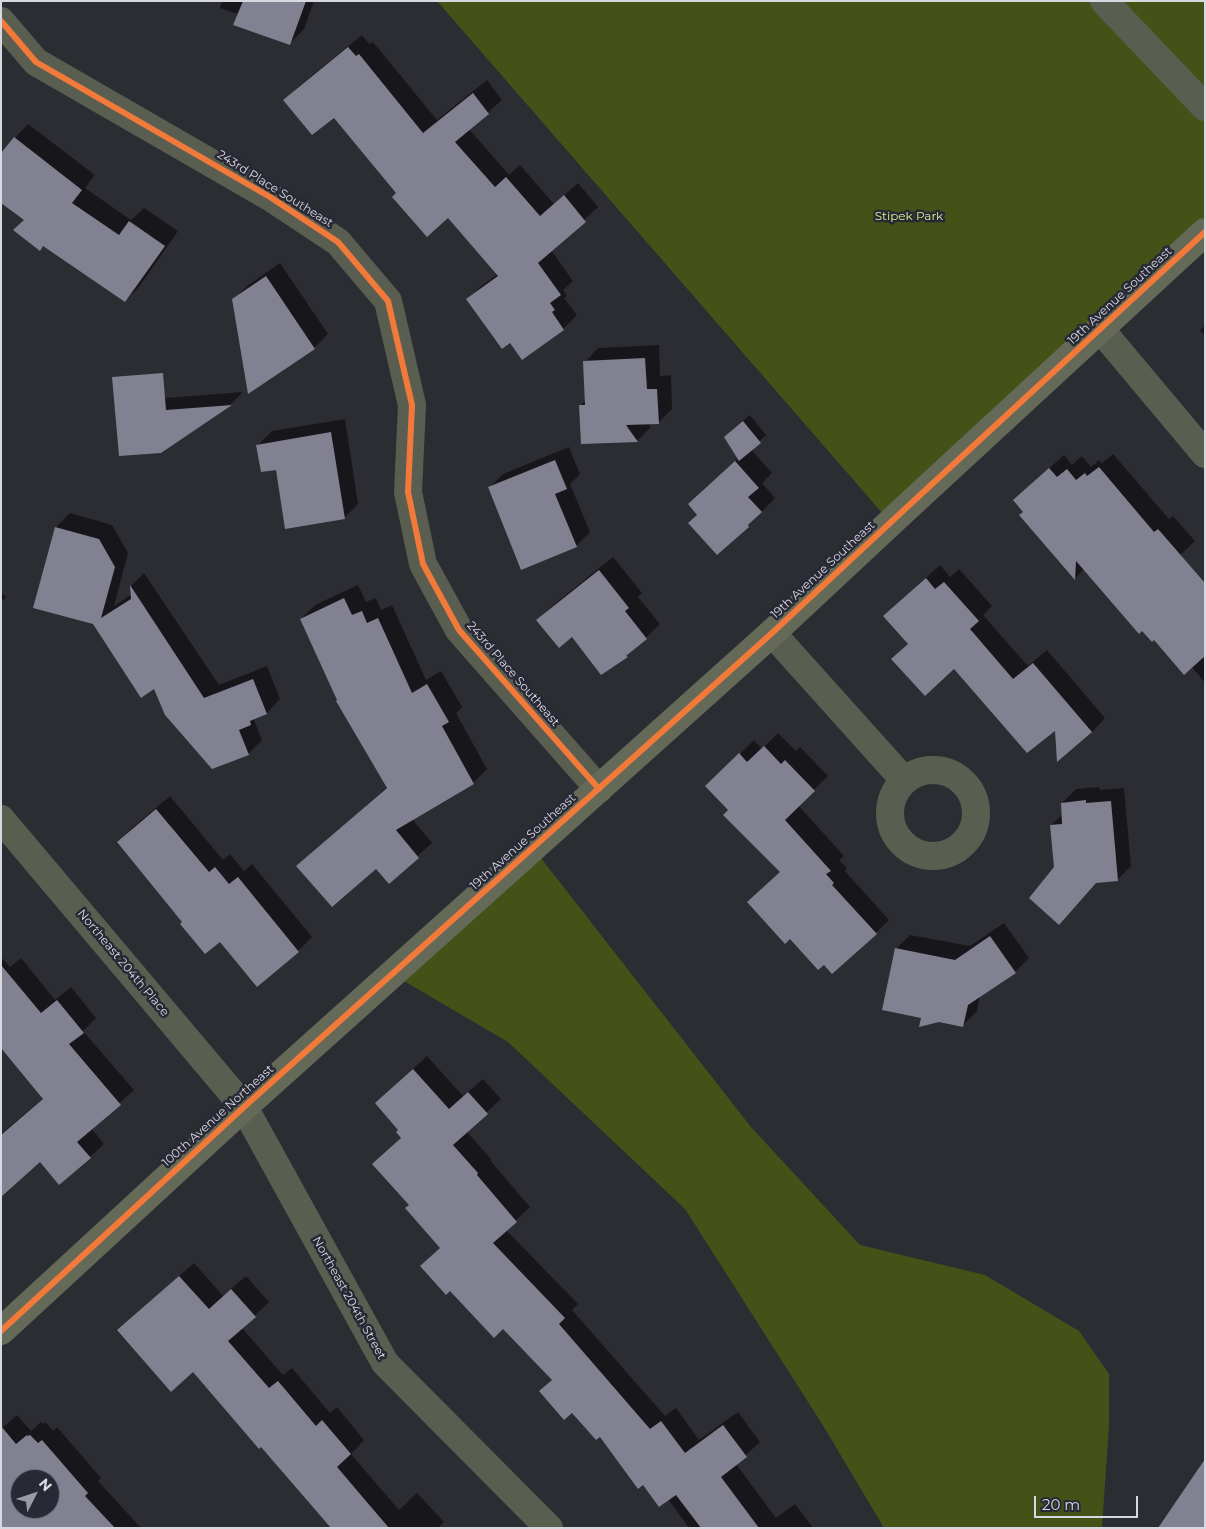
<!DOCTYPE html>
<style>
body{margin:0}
#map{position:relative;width:1206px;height:1529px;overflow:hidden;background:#2c2c33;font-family:Montserrat,sans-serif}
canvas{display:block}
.frame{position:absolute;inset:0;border:2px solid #d7d8e0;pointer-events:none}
.north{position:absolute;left:10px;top:1469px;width:50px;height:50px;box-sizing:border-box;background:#292936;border:1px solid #6f6f7a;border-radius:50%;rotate:49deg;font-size:14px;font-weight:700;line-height:20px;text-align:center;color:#d7d8e0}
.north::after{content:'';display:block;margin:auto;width:18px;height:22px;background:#9b9ca3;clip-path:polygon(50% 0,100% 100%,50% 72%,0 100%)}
.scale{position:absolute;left:1034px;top:1496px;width:104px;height:22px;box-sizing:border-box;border:2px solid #d7d8e0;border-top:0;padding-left:6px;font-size:15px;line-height:18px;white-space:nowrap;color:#d7d8e0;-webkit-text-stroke:4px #292936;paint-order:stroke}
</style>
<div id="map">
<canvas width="1206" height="1529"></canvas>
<div class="frame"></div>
<div class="north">N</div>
<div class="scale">20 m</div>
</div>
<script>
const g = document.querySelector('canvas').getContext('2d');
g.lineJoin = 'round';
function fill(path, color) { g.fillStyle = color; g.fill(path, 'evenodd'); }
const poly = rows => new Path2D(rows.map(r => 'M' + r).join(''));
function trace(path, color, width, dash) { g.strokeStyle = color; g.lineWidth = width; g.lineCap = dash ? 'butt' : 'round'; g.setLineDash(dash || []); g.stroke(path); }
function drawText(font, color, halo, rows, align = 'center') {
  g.font = font + ' Montserrat,sans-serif'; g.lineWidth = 5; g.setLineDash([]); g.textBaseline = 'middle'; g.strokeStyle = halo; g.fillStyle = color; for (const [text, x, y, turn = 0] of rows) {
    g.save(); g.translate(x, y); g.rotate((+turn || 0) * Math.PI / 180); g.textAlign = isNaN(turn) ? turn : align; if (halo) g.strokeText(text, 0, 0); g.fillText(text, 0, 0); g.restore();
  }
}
const green = poly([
 [437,1,1092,1,1205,112,1205,238,890,522],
 [1104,1,1205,1,1205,107],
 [533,848,751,1127,860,1245,985,1275,1079,1331,1109,1374,1109,1424,1102,1528,884,1528,824,1427,685,1209,508,1042,392,974]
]);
const shadow = poly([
 [222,1,314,1,304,29,290,43,238,14,220,8],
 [362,35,369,44,373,42,437,120,487,80,502,100,469,129,509,175,520,165,554,204,578,183,598,207,551,250,573,281,563,290,567,296,564,298,577,315,563,329,522,358,510,341,468,299,481,286,498,274,448,216,398,193,334,116,285,100,298,87],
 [28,124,95,175,85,188,131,220,144,208,178,231,139,287,125,301,44,245,40,249,25,219,15,138],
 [280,263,328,334,314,348,233,300,247,286],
 [1205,325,1205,336,1200,330],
 [659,345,660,376,671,375,672,409,658,423,649,423,651,427,638,440,583,443,581,405,586,400,585,362,598,348],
 [243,392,231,404,161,451,132,417,166,398],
 [750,415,766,435,751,449,772,473,762,483,775,498,748,526,698,514,703,490,738,459,732,430],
 [345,419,358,504,344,518,277,468,258,445,272,431],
 [569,447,580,474,570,484,590,532,576,546,489,488,503,474],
 [1113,454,1169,519,1173,516,1195,541,1175,560,1205,596,1205,683,1191,666,1155,638,1084,569,1075,578,1014,500,1064,455,1072,465,1082,456,1091,467,1099,460,1102,463],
 [70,513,112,525,128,553,114,606,132,594,131,586,144,573,219,685,267,666,280,699,267,713,254,720,262,740,248,754,155,687,93,623,34,607,56,527],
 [613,557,642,593,638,597,660,624,627,656,601,674,572,636,538,620,552,606],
 [940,565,950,577,959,569,992,606,983,615,1028,666,1047,650,1105,718,1092,732,1056,728,954,667,893,659,909,643,899,602],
 [358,585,366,602,376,598,381,610,392,605,426,680,441,671,462,707,456,713,487,769,473,783,412,819,432,843,389,882,376,867,298,866,387,787,301,619,315,605],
 [1,592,6,597,1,602],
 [778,733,796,751,800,747,828,776,798,805,844,856,839,860,847,868,845,871,889,920,876,933,781,872,730,810,707,786,754,740,762,749],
 [1099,787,1100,790,1124,788,1131,866,1117,880,1097,882,1059,923,1051,825,1063,814,1062,803,1076,789],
 [170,796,223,860,230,854,244,871,252,864,312,937,298,951,257,985,221,941,184,921,118,842,132,828],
 [1004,923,1029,958,1015,972,980,995,977,1011,963,1025,896,949,910,935,970,946],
 [1,957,10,967,21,958,55,1000,71,987,96,1018,83,1031,134,1090,91,1128,104,1144,90,1157,40,1161,1,1196,1,1134,44,1098,1,1046],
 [427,1056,463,1096,483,1079,501,1099,466,1131,491,1159,490,1160,530,1207,506,1230,578,1304,572,1310,665,1416,676,1408,699,1440,738,1412,760,1442,736,1464,776,1518,795,1504,813,1528,689,1528,668,1499,643,1483,601,1435,572,1411,541,1391,553,1379,503,1327,450,1290,422,1266,441,1247,410,1205,374,1164,402,1137,400,1130,376,1103],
 [194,1263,223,1296,246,1276,269,1302,242,1328,283,1375,292,1368,330,1413,337,1407,364,1440,351,1454,399,1510,417,1493,444,1522,438,1528,352,1528,262,1445,193,1370,118,1330],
 [17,1415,31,1431,41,1422,43,1424,45,1422,53,1431,57,1427,101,1478,98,1481,141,1528,13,1528,1,1429],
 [20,1479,50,1479,50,1509,20,1509]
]);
const building = poly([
 [243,1,306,1,290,45,233,25],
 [348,47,356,56,359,54,423,133,473,93,489,114,455,142,495,187,506,177,540,216,564,195,586,222,538,263,561,295,550,303,555,310,552,312,564,330,522,360,510,343,502,349,466,299,498,276,448,218,427,237,392,197,396,193,334,118,312,135,283,100],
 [14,137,82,190,72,203,119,235,129,221,165,246,125,302,43,246,40,251,13,230,24,220,1,203,1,153],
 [266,276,315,349,248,394,232,299],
 [645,358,647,389,657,389,659,424,626,425,638,442,581,444,579,405,585,405,583,361],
 [163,373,166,410,232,405,161,453,119,456,112,377],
 [743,421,761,443,739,461,724,437],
 [331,432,345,519,285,529,276,470,261,472,256,445],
 [555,460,567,489,555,494,577,547,521,570,488,487],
 [735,461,759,488,748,497,762,512,748,525,749,527,717,555,688,523,697,515,688,504],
 [1099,467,1154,532,1158,529,1205,583,1205,656,1184,675,1154,640,1152,642,1142,631,1139,634,1076,561,1075,580,1019,515,1023,512,1013,500,1049,468,1057,477,1067,469,1076,480,1085,473,1087,476],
 [55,527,99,539,115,567,101,618,131,599,130,585,204,698,253,679,267,714,250,721,251,725,239,730,249,755,212,769,165,715,154,689,141,698,93,624,33,608],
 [599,570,629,608,625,611,647,639,626,656,628,657,601,675,572,637,559,648,536,620],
 [926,578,935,589,944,582,979,621,970,629,1013,679,1033,663,1092,732,1057,762,1055,731,1027,753,954,669,925,696,891,659,908,644,883,616],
 [344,598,352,615,362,611,367,623,378,618,412,693,427,684,449,722,442,726,474,784,396,830,419,858,389,884,376,869,332,907,296,866,387,788,336,701,337,700,300,619],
 [764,746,781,764,785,760,815,791,785,820,831,871,826,874,834,883,832,885,877,934,832,974,824,965,818,970,790,939,785,944,747,902,780,872,723,815,728,810,705,786,739,753,747,762],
 [1086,800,1086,803,1111,801,1118,881,1096,883,1059,925,1029,898,1054,867,1050,825,1062,824,1061,803],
 [156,809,209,872,215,867,229,884,238,877,299,952,257,987,220,942,205,954,180,924,182,922,117,842],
 [990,936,1016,973,968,1005,963,1027,939,1022,919,1027,921,1018,882,1010,895,948,955,960],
 [1,965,41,1013,57,1000,84,1033,69,1044,121,1105,77,1142,91,1158,59,1185,40,1162,1,1197,1,1135,43,1099,1,1048],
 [413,1069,449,1109,468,1092,488,1114,453,1145,478,1173,477,1175,517,1222,493,1243,565,1318,559,1324,650,1429,661,1421,685,1453,723,1425,747,1457,721,1477,759,1528,701,1528,676,1495,659,1507,643,1485,638,1489,600,1437,596,1440,572,1413,564,1420,539,1391,552,1380,503,1329,494,1338,450,1291,446,1295,420,1266,440,1248,405,1208,409,1205,372,1164,401,1138,396,1132,398,1130,375,1103],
 [179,1276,209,1309,231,1289,256,1317,228,1341,269,1388,278,1381,316,1426,322,1420,351,1454,337,1467,389,1528,331,1528,261,1447,259,1449,193,1372,171,1392,117,1330],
 [1,1426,16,1444,27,1435,28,1436,30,1435,38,1443,42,1440,88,1493,85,1496,115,1528,1,1528],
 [20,1479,50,1479,50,1509,20,1509],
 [1205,1459,1205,1528,1158,1528]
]);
const street = poly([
 [1104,1,1205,107],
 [1,21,36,62,270,197,338,242,388,301,412,405,408,492,423,564,459,630,599,789],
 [1101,330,1205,454],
 [772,633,904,780],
 '890 813a43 43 0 1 1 86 0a43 43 0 1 1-86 0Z',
 [1,819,244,1107,385,1363,549,1528]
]);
const secondary = poly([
 [1,1331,244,1107,772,633,905,509,1205,232]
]);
const cycleway = poly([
 [1,21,36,62,270,197,338,242,388,301,412,405,408,492,423,564,459,630,599,789],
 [1,1331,244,1107,772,633,905,509,1205,232]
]);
const streetNames = [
 ["243rd Place Southeast",275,189,32],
 ["19th Avenue Southeast",1120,296,-43],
 ["19th Avenue Southeast",823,570,-43],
 ["243rd Place Southeast",513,674,49],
 ["19th Avenue Southeast",523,842,-42],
 ["Northeast 204th Place",123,963,50],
 ["100th Avenue Northeast",218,1116,-42],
 ["Northeast 204th Street",349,1298,61]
];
const parkNames = [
 ["Stipek Park",909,216]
];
fill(green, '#445218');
fill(shadow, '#0007');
fill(building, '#818192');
trace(street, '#5a5e51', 28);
trace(secondary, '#646958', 28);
trace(cycleway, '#f17a3a', 6);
drawText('12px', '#d7d8e0', '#292936', streetNames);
drawText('12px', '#d5f18e', '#292936', parkNames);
</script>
